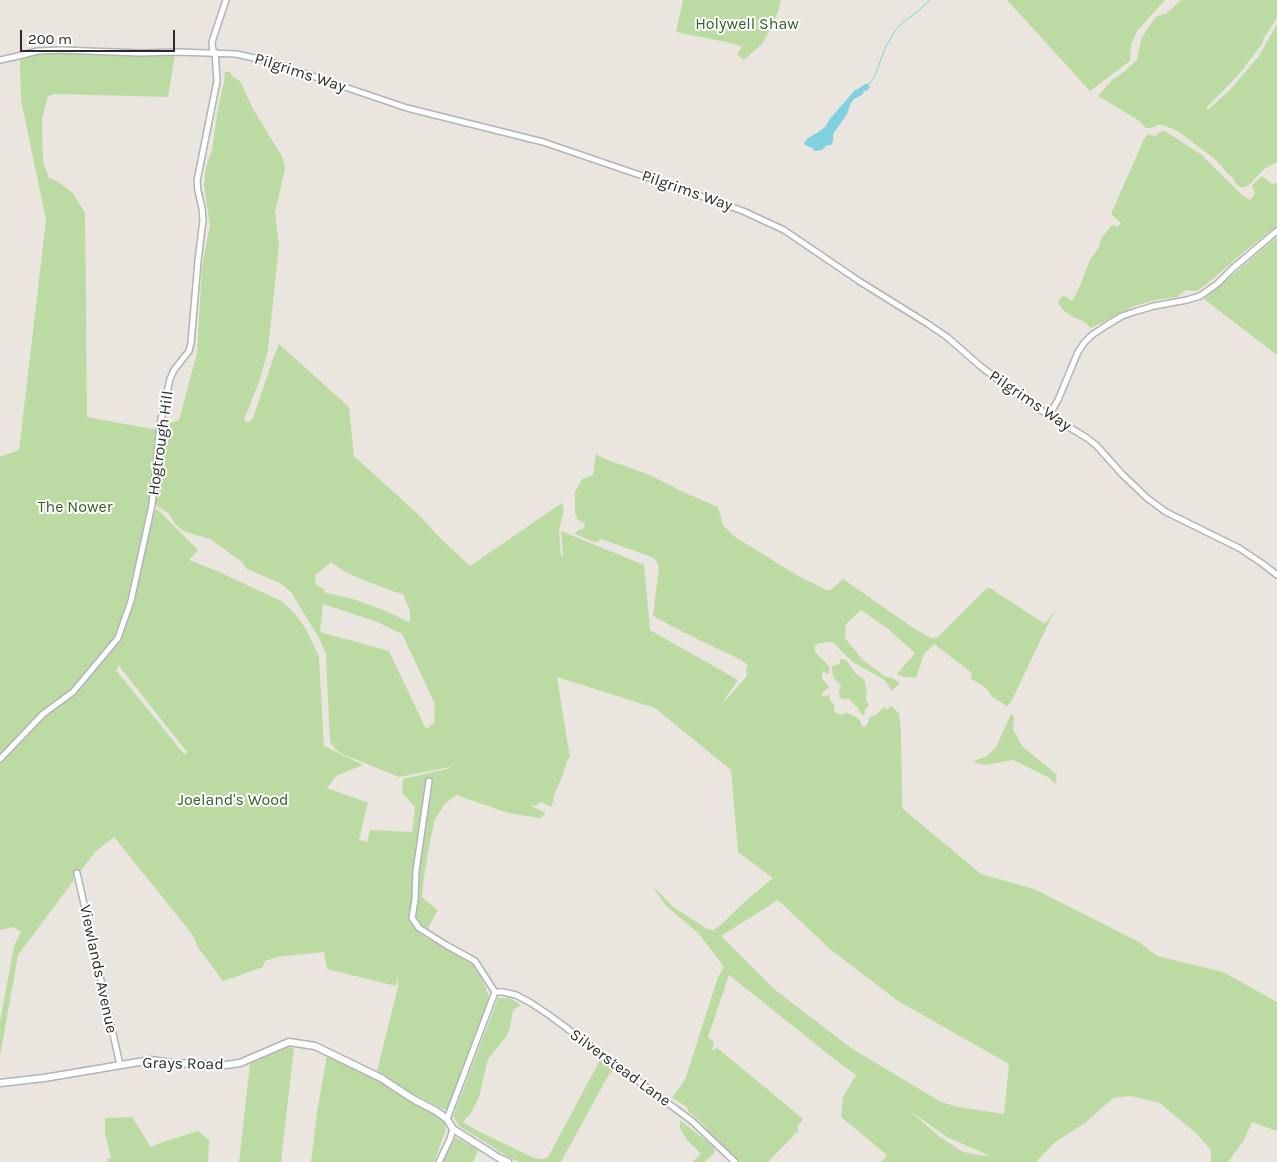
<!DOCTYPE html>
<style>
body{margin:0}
#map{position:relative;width:1277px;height:1162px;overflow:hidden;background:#ebe5df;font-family:Karla,sans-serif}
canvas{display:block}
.scale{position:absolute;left:20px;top:30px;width:155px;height:22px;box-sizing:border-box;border:2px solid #2b2b2b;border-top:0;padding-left:6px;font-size:15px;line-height:18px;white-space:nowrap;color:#2b2b2b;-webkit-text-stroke:4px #fff;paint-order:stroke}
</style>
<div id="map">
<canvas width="1277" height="1162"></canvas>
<div class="scale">200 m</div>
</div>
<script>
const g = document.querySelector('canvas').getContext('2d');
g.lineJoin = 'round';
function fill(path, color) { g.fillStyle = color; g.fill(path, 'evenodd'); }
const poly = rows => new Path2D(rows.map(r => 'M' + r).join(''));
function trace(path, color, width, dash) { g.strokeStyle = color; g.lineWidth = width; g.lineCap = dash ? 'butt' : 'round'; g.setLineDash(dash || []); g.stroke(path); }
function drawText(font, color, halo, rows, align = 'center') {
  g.font = font + ' Karla,sans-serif'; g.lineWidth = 4; g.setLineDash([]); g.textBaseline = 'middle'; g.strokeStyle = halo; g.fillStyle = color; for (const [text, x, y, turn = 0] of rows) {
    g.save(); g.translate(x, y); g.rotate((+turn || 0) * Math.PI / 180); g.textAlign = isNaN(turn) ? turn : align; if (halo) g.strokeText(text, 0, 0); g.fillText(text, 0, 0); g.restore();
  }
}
const green = poly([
 [683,0,781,0,778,12,771,28,762,44,744,60,737,54,742,47,735,44,676,32],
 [1007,0,1165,0,1137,31,1131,45,1130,61,1090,91],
 [1181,0,1277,0,1277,18,1264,38,1262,44,1240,73,1224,90,1207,107,1206,110,1209,109,1229,91,1259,56,1277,24,1277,162,1264,169,1250,184,1243,188,1236,184,1233,178,1228,174,1216,160,1179,132,1164,125,1158,125,1151,128,1146,128,1138,120,1098,96,1112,80,1125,71,1137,60,1141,40,1147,29,1157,16,1166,14],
 [50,53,175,55,168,97,55,94,48,96,42,119,43,162,49,178,57,181,73,193,85,213,87,417,158,430,149,505,127,601,115,636,72,689,41,712,0,755,0,457,19,450,46,220,21,100,20,60,30,56],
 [225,72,230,72,233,77,240,81,253,109,283,158,285,169,275,213,279,245,268,350,260,379,244,420,249,422,253,418,273,359,279,344,349,407,354,456,421,517,437,535,470,566,562,503,564,509,559,530,561,556,563,556,561,531,644,565,650,630,738,680,720,706,747,676,746,669,748,665,741,660,685,633,653,616,659,566,654,558,601,539,598,542,594,542,575,534,577,531,584,528,585,524,577,519,575,512,575,492,582,479,593,475,596,454,605,459,647,474,666,483,683,492,718,507,723,525,735,537,800,577,827,590,831,590,843,579,912,627,931,638,938,637,986,589,990,588,1045,624,1055,610,1011,702,1007,706,992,697,986,688,970,678,972,673,934,644,924,654,916,678,904,677,897,674,915,653,888,629,861,610,846,624,845,638,863,660,886,677,893,678,900,683,892,691,888,685,883,679,854,663,842,652,837,646,832,642,819,643,815,645,815,652,827,664,830,669,828,674,822,671,822,678,829,687,821,694,823,696,830,695,829,699,834,704,834,710,836,713,841,715,845,713,850,714,859,719,862,726,865,727,868,723,869,718,872,716,876,715,884,707,887,710,891,706,899,713,901,730,902,808,981,874,1034,889,1139,942,1157,956,1223,972,1277,1002,1277,1131,1252,1122,1244,1140,1228,1162,1211,1162,1211,1150,1196,1133,1160,1103,1131,1096,1113,1098,1085,1123,1054,1143,1036,1162,881,1162,887,1155,841,1117,843,1097,856,1075,842,1065,729,975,708,1037,714,1042,712,1051,717,1048,720,1050,802,1118,802,1121,797,1127,799,1130,768,1162,741,1162,708,1132,705,1126,689,1112,686,1106,672,1098,685,1080,718,977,724,967,706,943,697,932,666,906,654,888,654,887,672,906,707,929,713,930,721,925,741,905,773,878,738,852,731,770,655,708,557,677,570,758,568,758,563,774,553,798,554,799,551,807,541,802,535,806,529,805,546,813,540,818,508,813,456,795,445,804,435,819,430,841,424,877,422,897,430,904,438,910,427,930,413,918,417,854,414,868,414,897,409,918,416,929,424,937,462,956,478,968,489,997,447,1111,412,1093,377,1071,398,987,398,976,396,986,327,969,324,952,277,957,265,961,263,967,223,981,197,946,196,942,192,934,114,837,95,852,18,955,0,1056,0,1021,14,946,21,932,14,927,0,930,0,762,3,760,44,717,73,696,120,641,134,601,153,513,157,509,198,550,189,560,217,571,283,602,295,614,306,629,319,657,324,746,363,765,336,776,327,788,366,802,368,802,359,840,367,842,370,830,412,832,415,807,402,793,403,779,451,768,450,767,399,777,342,754,335,749,330,742,326,655,320,640,291,592,280,583,247,569,242,562,210,539,186,532,177,526,168,513,157,506,155,502,155,496,162,429,169,423,179,420,197,353,202,266,210,226,204,185,206,167,212,150,218,108,224,82],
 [331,562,342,570,356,577,395,592,403,594,410,611,410,620,409,622,386,611,353,599,323,592,325,590,316,585,315,575,323,569],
 [323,604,377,622,402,634,435,704,434,714,435,722,426,729,389,651,320,632],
 [119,666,187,752,187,753,184,754,116,670],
 [778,900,831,950,898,1001,1009,1064,1004,1114,958,1107,941,1102,851,1048,774,989,721,936],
 [909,1110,947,1137,990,1156,980,1155,963,1152,940,1137],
 [1162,131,1165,131,1202,155,1243,196,1250,200,1255,194,1252,185,1262,176,1272,184,1277,183,1277,226,1245,251,1208,283,1197,291,1186,290,1177,297,1156,300,1134,306,1091,328,1083,321,1073,317,1063,310,1058,303,1060,298,1064,296,1072,301,1078,290,1091,258,1098,249,1101,239,1112,225,1118,227,1121,223,1111,214,1144,139,1148,134,1155,136],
 [1277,237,1277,355,1204,299],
 [840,659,846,660,856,674,864,679,867,691,866,700,869,705,865,710,864,715,862,715,860,713,859,709,848,698,845,700,840,698,839,692,841,686,833,677,832,666,840,664],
 [1011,714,1014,716,1013,729,1023,747,1057,775,1055,784,1048,777,1013,760,986,765,974,763,976,760,987,756,996,747],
 [498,998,510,998,521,1005,513,1010,510,1028,506,1037,488,1059,479,1097,471,1113,463,1122,478,1131,534,1158,544,1159,548,1157,600,1060,615,1068,608,1076,561,1162,519,1162,510,1158,459,1126,453,1116],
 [287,1047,294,1048,281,1162,239,1162,250,1064],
 [327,1055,345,1065,384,1083,402,1095,445,1121,446,1129,434,1162,311,1162,317,1112],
 [132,1117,151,1147,163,1142,198,1131,209,1140,208,1162,108,1162,107,1159,111,1158,105,1133,105,1118],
 [680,1120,715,1148,714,1154,704,1162,692,1162,701,1154,687,1140,680,1128],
 [455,1137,478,1150,473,1162,442,1162]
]);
const water = poly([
 [865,84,868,84,870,87,868,90,864,91,862,95,854,99,851,103,847,114,833,134,833,141,831,145,827,145,822,150,815,151,812,148,805,145,804,143,808,138,820,131,826,126,829,120,855,90,858,89]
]);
const stream = poly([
 [868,84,872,81,875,75,886,46,895,31,903,22,917,12,930,0]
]);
const minor = poly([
 [213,53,212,42,226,0],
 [0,60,14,57,38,51,62,50,140,53,177,52,236,54,268,61,407,108,543,142,672,186,743,211,784,230,859,281,928,324,947,337,979,365,1024,400,1087,438,1097,446,1122,474,1147,498,1166,512,1239,548,1263,564,1277,575],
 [1049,415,1058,400,1078,352,1084,343,1092,335,1107,325,1122,316,1137,311,1154,306,1187,300,1200,296,1217,284,1232,269,1277,231],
 [0,759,43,714,73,692,118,638,131,601,152,505,160,424,170,379,174,370,189,351,191,343,198,261,203,220,202,208,198,191,197,181,217,81,215,52],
 [429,781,416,871,415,900,412,918,419,928,446,945,475,961,495,992],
 [77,873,120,1065],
 [495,992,503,992,516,995,531,1003,549,1015,692,1121,735,1162],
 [447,1119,495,992],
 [439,1162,450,1139,453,1129]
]);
const tertiary = poly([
 [0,1083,44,1078,151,1060,171,1063,226,1065,240,1063,289,1042,315,1046,381,1078,413,1099,436,1111,447,1119,453,1129,499,1158,508,1162]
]);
const parkNames = [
 ["Holywell Shaw",747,24],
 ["The Nower",75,507],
 ["Joeland's Wood",233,800]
];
const streetNames = [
 ["Pilgrims Way",300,73,18],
 ["Pilgrims Way",687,191,19],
 ["Pilgrims Way",1030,401,34],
 ["Hogtrough Hill",161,443,-82],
 ["Viewlands Avenue",98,969,78],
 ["Grays Road",183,1064,1],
 ["Silverstead Lane",620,1068,36]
];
fill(green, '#bcdba3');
fill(water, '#7fd1e0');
trace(stream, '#7fd1e0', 1);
trace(minor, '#b0b3ba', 8);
trace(tertiary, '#b0b3ba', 9);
trace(minor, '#fff', 5);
trace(tertiary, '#fff', 6);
drawText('16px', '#366024', '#fff', parkNames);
drawText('16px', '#2b2b2b', '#fff', streetNames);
</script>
